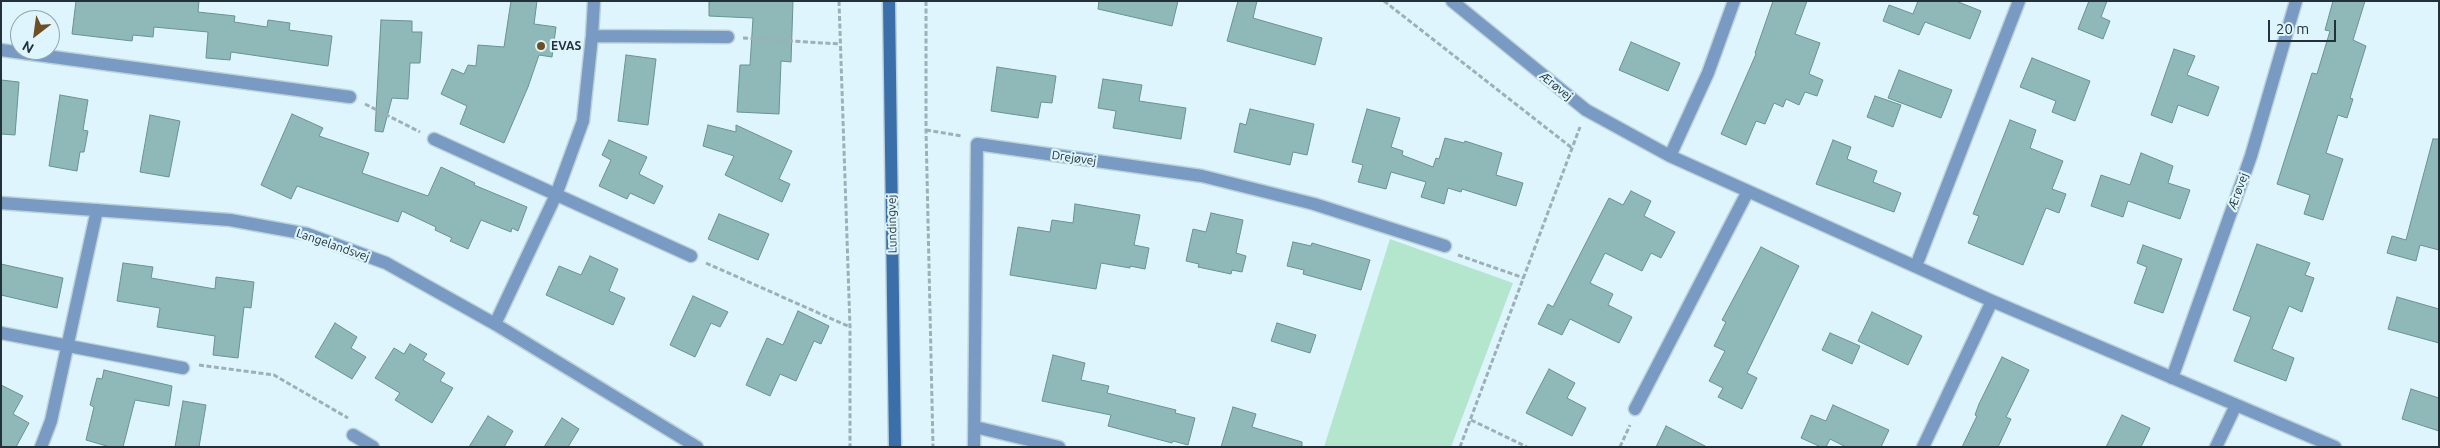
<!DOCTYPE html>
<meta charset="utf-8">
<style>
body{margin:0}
#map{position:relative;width:2440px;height:448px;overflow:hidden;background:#def5fe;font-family:Ubuntu,sans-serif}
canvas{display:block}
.frame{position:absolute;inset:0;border:2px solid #233238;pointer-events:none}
.north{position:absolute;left:10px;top:10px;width:50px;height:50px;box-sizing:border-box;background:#def5fe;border:1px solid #93a7af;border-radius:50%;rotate:210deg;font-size:14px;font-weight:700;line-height:20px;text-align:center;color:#233238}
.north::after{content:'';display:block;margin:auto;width:18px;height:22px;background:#6e4f24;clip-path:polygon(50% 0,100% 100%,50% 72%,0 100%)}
.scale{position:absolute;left:2268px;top:20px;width:68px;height:22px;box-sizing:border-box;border:2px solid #233238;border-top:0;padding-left:6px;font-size:15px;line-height:18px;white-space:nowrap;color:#233238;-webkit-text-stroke:4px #def5fe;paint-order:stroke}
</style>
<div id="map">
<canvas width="2440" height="448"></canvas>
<div class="frame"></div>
<div class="north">N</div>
<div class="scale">20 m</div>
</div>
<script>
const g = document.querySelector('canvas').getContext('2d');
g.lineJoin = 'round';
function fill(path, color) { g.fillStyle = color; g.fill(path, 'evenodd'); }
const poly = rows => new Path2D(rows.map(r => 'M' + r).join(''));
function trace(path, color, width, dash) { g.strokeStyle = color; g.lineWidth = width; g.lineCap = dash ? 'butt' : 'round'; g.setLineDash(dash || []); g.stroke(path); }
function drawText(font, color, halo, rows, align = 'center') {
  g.font = font + ' Ubuntu,sans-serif'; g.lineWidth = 4.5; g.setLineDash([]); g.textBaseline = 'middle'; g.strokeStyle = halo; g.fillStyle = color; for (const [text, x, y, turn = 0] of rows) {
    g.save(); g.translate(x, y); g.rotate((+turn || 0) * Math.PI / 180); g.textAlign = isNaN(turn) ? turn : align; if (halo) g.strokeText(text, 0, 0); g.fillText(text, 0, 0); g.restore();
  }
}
const green = poly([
 [1390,239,1513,283,1451,447,1324,447]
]);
const building = poly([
 [76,1,199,1,198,12,235,16,234,22,267,27,268,20,290,23,289,30,332,36,328,66,231,52,230,60,206,58,208,32,154,27,153,37,133,35,132,41,72,34,76,1],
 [511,1,537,1,534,24,556,27,552,57,539,55,528,87,504,143,460,124,467,106,441,94,452,69,464,74,468,65,476,66,478,45,504,47,511,1],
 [709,1,793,1,791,62,781,61,779,114,737,112,740,65,750,65,753,18,709,16,709,1],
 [1099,1,1178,1,1172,26,1098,9,1099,1],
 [1238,1,1257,1,1253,18,1322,38,1315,65,1227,41,1238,1],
 [1773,1,1807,1,1795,34,1820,43,1809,74,1823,80,1817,96,1805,92,1799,105,1786,99,1783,107,1774,103,1765,124,1756,121,1746,145,1721,134,1756,54,1755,53,1773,1],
 [1918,1,1956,1,1981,11,1970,39,1925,22,1919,35,1883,21,1889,5,1913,14,1918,1],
 [2089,1,2107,1,2101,17,2110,21,2103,39,2078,29,2089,1],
 [2333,1,2365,1,2353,40,2366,46,2350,98,2353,99,2347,118,2338,115,2326,153,2343,159,2323,220,2304,214,2310,195,2277,184,2312,73,2317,74,2330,31,2325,30,2333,1],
 [381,20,412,21,412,32,422,32,420,63,410,63,408,99,392,98,383,132,375,131,381,20],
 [1631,42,1680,63,1668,91,1619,70,1631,42],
 [2174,49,2195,56,2187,75,2219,87,2208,116,2178,105,2172,123,2151,115,2174,49],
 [626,55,656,59,648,125,618,121,626,55],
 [2032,58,2090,81,2075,121,2052,112,2056,101,2020,87,2032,58],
 [997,67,1056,76,1052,103,1041,102,1038,118,991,111,997,67],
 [1899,70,1952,90,1941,118,1888,98,1899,70],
 [1103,79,1142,85,1139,101,1186,108,1181,139,1113,128,1116,111,1098,108,1103,79],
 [1,80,19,82,15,135,1,134,1,80],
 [60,95,88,100,83,130,88,131,84,152,80,152,77,171,49,166,60,95],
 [1875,96,1901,105,1893,127,1867,117,1875,96],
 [1250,109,1314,124,1307,155,1293,152,1290,165,1234,152,1240,123,1246,125,1250,109],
 [1367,109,1400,118,1391,147,1403,151,1402,155,1433,167,1436,158,1439,159,1445,138,1464,143,1465,141,1502,153,1496,175,1523,183,1516,206,1462,189,1461,192,1448,188,1444,204,1421,197,1426,182,1391,172,1386,189,1358,182,1363,165,1352,162,1367,109],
 [292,114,323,128,319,136,369,153,362,173,428,196,441,167,475,183,474,185,527,207,518,231,512,228,511,232,481,220,468,249,450,241,452,238,435,230,436,227,402,211,398,222,297,186,291,199,261,185,292,114],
 [150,115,180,121,169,177,140,172,150,115],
 [2010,120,2036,130,2030,148,2063,161,2052,189,2066,194,2059,213,2046,208,2023,265,1968,243,1979,216,1973,214,2010,120],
 [708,125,736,132,736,125,792,151,779,179,790,184,782,202,725,175,734,156,703,146,708,125],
 [2433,139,2439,139,2439,250,2420,245,2416,261,2387,253,2392,236,2406,240,2433,139],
 [609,140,647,157,639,174,663,186,654,204,630,193,627,199,599,186,611,160,602,155,609,140],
 [1833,140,1851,147,1847,159,1877,171,1873,182,1901,193,1894,212,1816,184,1833,140],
 [2141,153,2173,166,2168,183,2190,190,2180,219,2128,201,2123,217,2091,206,2101,175,2130,185,2141,153],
 [1631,191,1651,201,1644,216,1675,232,1661,258,1651,253,1642,271,1605,253,1590,283,1613,294,1608,305,1632,317,1619,343,1570,319,1562,335,1538,324,1548,304,1553,307,1609,198,1623,205,1631,191],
 [1075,204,1140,215,1134,245,1149,248,1145,269,1130,266,1130,268,1101,263,1096,289,1010,275,1018,227,1050,232,1052,220,1073,223,1075,204],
 [1211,213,1243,220,1236,253,1246,256,1242,272,1232,270,1231,274,1198,267,1199,264,1186,261,1193,229,1206,232,1211,213],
 [719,214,769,234,758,260,708,239,719,214],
 [1293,242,1311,246,1312,243,1370,260,1361,290,1303,274,1304,270,1287,266,1293,242],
 [2257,244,2310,263,2305,275,2314,278,2302,312,2289,306,2272,349,2294,358,2286,381,2234,361,2251,317,2233,310,2257,244],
 [2143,245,2182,259,2163,313,2134,303,2147,267,2137,263,2143,245],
 [1761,247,1799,266,1747,373,1757,378,1742,409,1718,397,1723,388,1709,381,1725,351,1714,346,1726,322,1722,320,1761,247],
 [590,256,618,269,609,291,625,298,613,325,546,295,559,266,581,275,590,256],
 [123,263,153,267,151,278,215,289,216,277,254,282,251,308,244,307,238,358,213,355,215,336,157,327,160,308,117,301,123,263],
 [1,264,63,278,57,308,1,295,1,264],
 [693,296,728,312,720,327,711,323,695,357,670,345,693,296],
 [2397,297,2439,309,2439,343,2388,329,2397,297],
 [798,311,829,326,821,344,814,341,796,381,780,374,770,396,746,385,767,338,783,345,798,311],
 [1872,312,1922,336,1908,365,1858,341,1872,312],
 [335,323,357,337,351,348,366,357,352,379,315,357,335,323],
 [1277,323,1316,335,1310,353,1271,341,1277,323],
 [1830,333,1860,346,1852,364,1822,350,1830,333],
 [410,344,427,354,423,360,445,373,440,381,453,388,432,423,395,400,400,393,375,378,394,348,404,354,410,344],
 [1053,355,1085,363,1081,380,1109,386,1107,393,1176,410,1175,413,1195,418,1188,445,1173,441,1172,443,1108,426,1111,415,1042,401,1053,355],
 [2002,357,2029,370,2006,417,2011,419,1998,447,1962,447,1977,416,1975,415,1979,404,2002,357],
 [1549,369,1575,383,1567,398,1586,408,1572,436,1526,413,1549,369],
 [104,370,172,386,169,406,135,400,123,447,110,447,86,440,94,407,90,405,97,378,102,379,104,370],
 [1,385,23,396,13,414,29,423,16,447,1,447,1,385],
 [2411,389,2439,398,2439,431,2402,419,2411,389],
 [183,401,206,405,199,447,175,447,183,401],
 [1833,405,1889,430,1881,447,1846,447,1830,439,1826,447,1821,447,1801,438,1811,415,1826,421,1833,405],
 [1233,407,1256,414,1252,427,1302,442,1302,447,1221,447,1233,407],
 [2122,415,2150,428,2141,447,2106,447,2122,415],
 [488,416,513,431,504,447,469,447,488,416],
 [562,418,579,429,568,447,544,447,562,418],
 [1666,426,1707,447,1656,447,1666,426]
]);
const path = poly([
 [839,1,850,327,850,447],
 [926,1,926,130,933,447],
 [1384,1,1572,148],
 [743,38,840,44],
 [365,104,420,132],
 [926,130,962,136],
 [1458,255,1524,278],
 [706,263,850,327],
 [199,365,274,375,348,418],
 [1471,420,1527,447],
 [1460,447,1580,127],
 [1620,447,1630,425]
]);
const street = poly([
 [1452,1,1586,110,1670,156,1992,301,2335,447],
 [592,36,728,37],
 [1,50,350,97],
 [434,139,691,256],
 [1670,156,1708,73,1734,1],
 [1,203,230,220,307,234,386,263,495,324,697,447],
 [1916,266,2019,1],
 [495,324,556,195,583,121,592,36,594,1],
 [1,333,183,368],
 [2172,378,2251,156,2296,1],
 [1635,409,1747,193],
 [975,427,1059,447],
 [353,435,373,447],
 [41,447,51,421,97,210],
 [974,447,977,144,1202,176,1314,204,1445,246],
 [1923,447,1992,301],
 [2216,447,2236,405]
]);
const secondary = poly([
 [889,1,895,447]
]);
const markers = [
 [541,46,5,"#6e4f24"]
];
const poiNames = [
 ["EVAS",551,46]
];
const streetNames = [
 ["Ærøvej",1556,86,39],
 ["Drejøvej",1074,158,8],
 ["Ærøvej",2238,191,-70],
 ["Lundingvej",892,224,-91],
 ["Langelandsvej",333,245,19]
];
fill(green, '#b3e6cd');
fill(building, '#8fb9b8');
trace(building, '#699290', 1);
trace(street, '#bcd2da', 15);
trace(secondary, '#bcd2da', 15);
trace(path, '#9cb0b8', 3, [5, 2.5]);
trace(street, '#789ac3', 12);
trace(secondary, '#3b6faa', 12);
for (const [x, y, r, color] of markers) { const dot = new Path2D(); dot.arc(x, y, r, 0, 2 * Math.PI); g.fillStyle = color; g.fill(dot); trace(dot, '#def5fe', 2); }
drawText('bold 12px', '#233238', '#def5fe', poiNames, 'left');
drawText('12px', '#233238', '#def5fe', streetNames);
</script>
